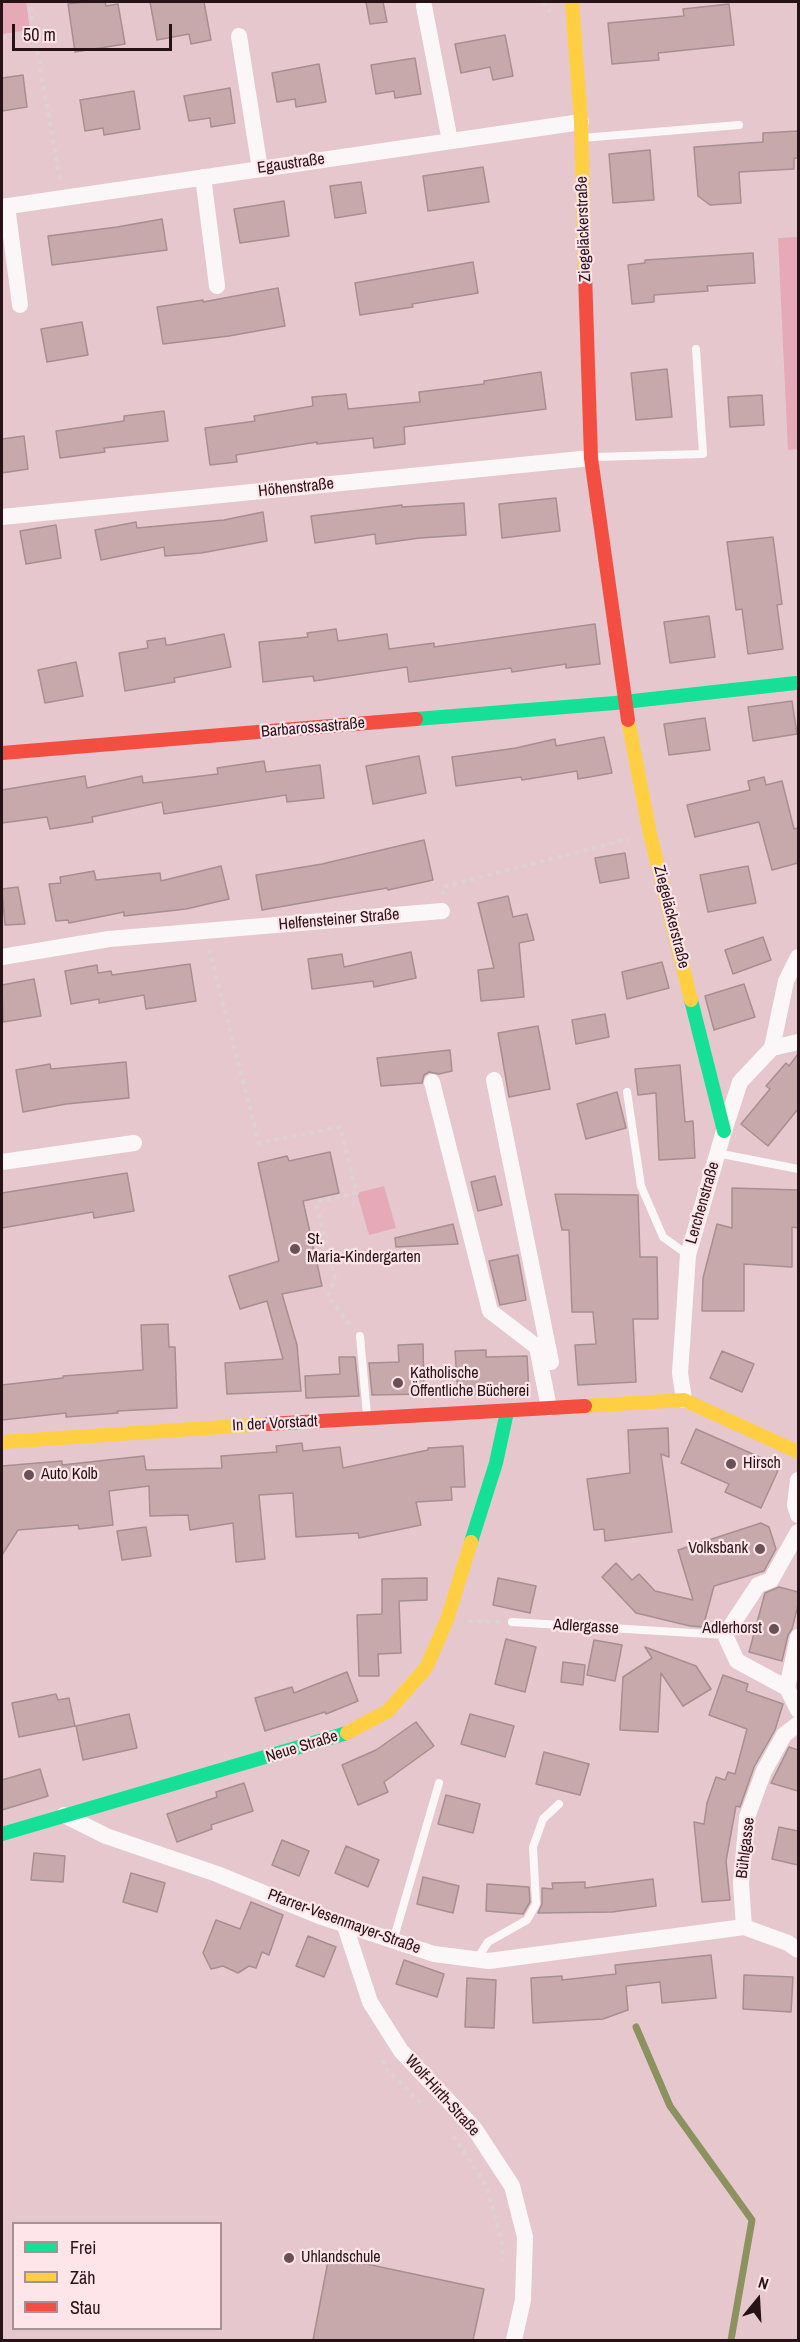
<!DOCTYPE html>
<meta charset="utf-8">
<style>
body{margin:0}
#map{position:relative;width:800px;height:2342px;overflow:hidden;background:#e6c7ce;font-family:"Archivo Narrow",sans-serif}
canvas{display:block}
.frame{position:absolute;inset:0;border:3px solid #261217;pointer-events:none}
.legend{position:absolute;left:12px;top:2222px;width:210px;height:108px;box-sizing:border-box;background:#fde5ea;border:2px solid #a79196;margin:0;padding:8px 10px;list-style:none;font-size:18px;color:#261217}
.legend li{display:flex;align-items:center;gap:12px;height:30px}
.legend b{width:30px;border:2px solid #a79196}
.north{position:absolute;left:728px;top:2270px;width:60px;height:60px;-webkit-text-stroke:4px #fde5ea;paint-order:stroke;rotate:18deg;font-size:16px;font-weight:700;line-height:24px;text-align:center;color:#261217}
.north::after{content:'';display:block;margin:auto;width:21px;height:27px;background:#261217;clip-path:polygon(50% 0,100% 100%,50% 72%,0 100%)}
.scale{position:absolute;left:12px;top:24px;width:160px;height:27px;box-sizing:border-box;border:3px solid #261217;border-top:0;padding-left:8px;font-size:18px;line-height:21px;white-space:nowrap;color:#261217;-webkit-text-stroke:4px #fde5ea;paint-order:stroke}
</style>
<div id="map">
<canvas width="800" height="2342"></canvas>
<div class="frame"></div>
<ul class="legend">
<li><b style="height:8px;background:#16e098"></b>Frei</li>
<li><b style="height:8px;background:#ffcf43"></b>Zäh</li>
<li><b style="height:8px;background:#f24e42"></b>Stau</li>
</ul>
<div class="north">N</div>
<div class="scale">50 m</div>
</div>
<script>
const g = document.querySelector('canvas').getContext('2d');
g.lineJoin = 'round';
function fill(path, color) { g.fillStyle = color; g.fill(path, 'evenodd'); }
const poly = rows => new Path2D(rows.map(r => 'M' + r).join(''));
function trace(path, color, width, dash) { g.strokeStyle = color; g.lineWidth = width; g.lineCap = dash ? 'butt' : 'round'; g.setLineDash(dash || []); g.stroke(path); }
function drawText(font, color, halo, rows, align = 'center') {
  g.font = font + ' "Archivo Narrow",sans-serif'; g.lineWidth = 4.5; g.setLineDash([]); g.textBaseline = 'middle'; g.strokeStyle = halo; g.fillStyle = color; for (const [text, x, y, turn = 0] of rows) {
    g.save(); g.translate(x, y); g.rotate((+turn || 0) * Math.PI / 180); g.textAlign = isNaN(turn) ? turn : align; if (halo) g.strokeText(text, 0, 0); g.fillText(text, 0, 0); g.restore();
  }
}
const green = poly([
 [2,2,26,2,30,30,2,34],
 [798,237,798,449,788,450,778,238],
 [384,1186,396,1228,369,1235,357,1193]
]);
const stream = poly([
 [636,2027,670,2106,752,2220,731,2340]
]);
const building = poly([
 [84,2,105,2,106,6,118,4,125,44,75,52,68,4,84,2],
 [150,2,204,2,211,40,191,44,189,34,157,40,150,2],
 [366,2,383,2,387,22,370,24,366,2],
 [729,4,734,45,658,53,659,60,612,64,608,23,684,16,683,9,729,4],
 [505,35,513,76,493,80,490,67,461,73,455,44,505,35],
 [415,58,421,94,395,98,394,91,376,94,371,65,415,58],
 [319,64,326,102,296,107,295,99,277,102,272,73,319,64],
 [23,75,27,107,2,111,2,78,23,75],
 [230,88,235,123,211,127,210,118,189,121,184,96,230,88],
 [134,91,140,129,104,135,103,128,85,131,80,100,134,91],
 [798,131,798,158,794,158,794,169,739,172,741,203,710,205,698,196,694,147,763,142,763,133,798,131],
 [650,150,654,200,613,203,609,154,650,150],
 [483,167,489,202,428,211,423,176,483,167],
 [361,182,366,213,335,218,330,186,361,182],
 [284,201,289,236,240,243,234,209,284,201],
 [162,219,167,250,52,265,48,236,117,227,162,219],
 [753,253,755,283,707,286,708,291,654,295,654,302,632,304,628,265,645,263,645,260,753,253],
 [473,262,478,293,412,304,413,307,360,315,355,283,473,262],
 [278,288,285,326,229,336,163,344,157,307,203,300,203,302,278,288],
 [82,322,88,355,47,362,41,329,82,322],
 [667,369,672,417,636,420,631,373,667,369],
 [541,372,546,409,404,427,405,444,374,448,373,438,317,444,317,442,236,455,237,462,210,465,205,428,255,421,254,416,313,406,312,397,346,394,348,409,420,402,419,392,484,384,484,381,541,372],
 [762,395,764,425,730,427,728,397,762,395],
 [164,411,168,441,104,448,105,452,60,458,56,431,124,421,124,416,164,411],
 [24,436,28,469,2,473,2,439,24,436],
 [556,498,560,531,502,538,499,504,556,498],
 [464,503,466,535,420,538,376,544,375,534,315,543,311,516,402,505,402,507,464,503],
 [263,512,267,541,201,553,165,556,164,547,101,560,95,530,136,522,137,528,224,520,263,512],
 [56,525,61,558,26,564,20,531,56,525],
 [773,537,782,604,777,605,783,649,748,654,742,609,736,610,727,542,773,537],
 [709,616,715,657,670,663,664,622,709,616],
 [595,624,600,664,566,668,566,664,512,672,511,668,409,682,407,667,314,681,313,676,263,682,259,642,308,637,307,633,336,629,338,641,387,634,389,649,434,643,434,647,595,624],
 [224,634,231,667,174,678,175,682,125,691,119,653,148,648,147,641,165,638,166,645,169,645,224,634],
 [76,662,83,696,45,703,38,670,76,662],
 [792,701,797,734,753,741,748,707,792,701],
 [705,718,710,750,669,755,664,724,705,718],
 [604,737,612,773,578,779,577,771,522,780,521,777,456,786,452,757,516,748,555,739,556,746,604,737],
 [419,756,426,793,373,804,366,766,419,756],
 [264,761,266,772,320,765,324,798,287,802,286,795,164,814,162,802,92,817,93,822,50,829,47,817,2,823,2,790,85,776,87,788,142,776,143,783,218,774,217,768,264,761],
 [764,777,766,785,782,781,794,829,798,828,798,863,772,870,759,822,695,837,687,805,750,790,748,781,764,777],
 [424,840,433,880,388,890,387,888,262,910,256,875,322,864,424,840],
 [625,853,629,878,600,883,595,858,625,853],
 [221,866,229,899,186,909,124,916,124,912,69,923,68,920,56,921,49,884,61,883,60,877,94,871,96,880,160,873,161,881,221,866],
 [748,866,756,903,708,912,700,875,748,866],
 [18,887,25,924,5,925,2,889,18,887],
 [508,896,513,917,527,914,534,940,519,943,524,997,481,1001,478,970,494,968,478,903,508,896],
 [763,937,771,960,733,974,725,950,763,937],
 [411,952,416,978,374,987,373,981,312,989,308,959,342,954,344,967,411,952],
 [662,962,669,988,627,999,622,972,662,962],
 [190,964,196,1001,146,1009,144,995,99,1003,99,999,71,1004,65,971,97,965,98,973,111,971,112,975,190,964],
 [34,979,41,1016,3,1022,2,985,34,979],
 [744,984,755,1017,714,1030,705,996,744,984],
 [605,1014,609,1037,576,1044,572,1020,605,1014],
 [538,1026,550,1089,509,1097,498,1033,538,1026],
 [450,1050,452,1071,439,1074,429,1072,424,1075,422,1083,381,1086,377,1058,450,1050],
 [798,1054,798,1109,768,1146,741,1124,770,1089,766,1086,786,1063,789,1066,798,1054],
 [126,1062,129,1098,66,1104,23,1112,16,1070,50,1064,51,1069,126,1062],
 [680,1065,685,1122,693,1121,695,1158,659,1160,656,1093,638,1095,635,1069,680,1065],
 [617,1092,626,1128,586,1139,577,1104,617,1092],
 [330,1152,339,1193,303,1201,322,1286,282,1294,297,1345,301,1391,227,1394,225,1363,283,1359,267,1301,240,1309,229,1276,279,1261,258,1163,287,1156,289,1161,330,1152],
 [127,1173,134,1211,94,1218,93,1212,2,1228,2,1193,127,1173],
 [495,1176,502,1205,478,1211,471,1182,495,1176],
 [732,1188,798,1190,798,1228,792,1227,792,1267,744,1264,744,1311,702,1311,703,1278,717,1224,732,1228,732,1188],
 [555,1194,638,1195,640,1257,657,1257,658,1319,633,1319,636,1382,578,1385,575,1345,596,1344,593,1312,572,1312,569,1230,562,1230,555,1194],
 [453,1224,458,1244,396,1247,395,1238,453,1224],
 [518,1255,526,1300,500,1305,489,1261,518,1255],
 [168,1324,169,1347,175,1347,177,1408,117,1411,118,1413,66,1417,66,1413,2,1420,2,1385,63,1378,63,1376,143,1370,141,1325,168,1324],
 [423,1344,424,1394,372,1395,369,1363,399,1362,398,1345,423,1344],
 [486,1350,486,1357,527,1356,529,1393,458,1395,455,1351,486,1350],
 [722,1351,754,1364,742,1392,710,1378,722,1351],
 [339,1357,355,1357,359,1396,306,1398,305,1376,340,1374,339,1357],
 [668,1428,669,1457,661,1454,672,1532,605,1541,604,1529,594,1530,587,1479,630,1473,628,1430,668,1428],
 [696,1429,780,1466,761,1508,725,1492,729,1484,681,1463,696,1429],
 [302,1443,303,1451,340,1447,343,1468,428,1450,428,1448,463,1446,465,1487,451,1487,452,1500,416,1502,421,1525,359,1538,358,1533,296,1537,293,1493,259,1495,265,1559,236,1562,233,1523,190,1530,188,1515,150,1516,149,1486,109,1491,113,1525,79,1529,78,1525,18,1530,2,1555,2,1466,62,1461,62,1465,144,1456,146,1470,222,1468,221,1456,277,1452,276,1446,302,1443],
 [761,1523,769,1527,776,1549,764,1571,714,1586,703,1627,690,1626,636,1613,602,1577,616,1563,632,1580,639,1574,655,1591,693,1600,678,1550,761,1523],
 [146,1527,151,1556,122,1560,117,1531,146,1527],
 [427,1578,427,1600,399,1601,401,1653,378,1654,379,1676,359,1676,357,1615,382,1614,382,1579,427,1578],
 [498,1578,536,1586,530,1613,493,1605,498,1578],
 [779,1587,798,1592,798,1605,792,1629,788,1635,782,1661,749,1652,765,1593,779,1587],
 [506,1639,536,1647,525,1692,495,1684,506,1639],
 [594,1640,622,1645,615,1681,587,1675,594,1640],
 [645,1647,696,1666,711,1689,683,1706,661,1673,658,1732,620,1730,623,1677,652,1658,645,1647],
 [563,1662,585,1665,583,1685,561,1682,563,1662],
 [347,1672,358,1701,326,1714,325,1712,265,1731,255,1698,292,1687,294,1693,347,1672],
 [723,1675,748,1684,746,1691,783,1704,775,1730,754,1767,740,1807,736,1806,726,1861,730,1900,702,1902,694,1822,704,1824,707,1803,716,1777,725,1780,728,1772,735,1774,747,1729,709,1715,723,1675],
 [56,1694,58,1700,69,1698,75,1726,19,1737,12,1703,56,1694],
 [129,1714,137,1748,83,1760,76,1726,129,1714],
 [470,1714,514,1726,505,1757,461,1744,470,1714],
 [416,1722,434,1746,384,1782,388,1792,358,1805,342,1765,376,1750,416,1722],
 [789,1747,798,1750,798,1791,771,1783,789,1747],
 [544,1752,589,1764,580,1795,536,1784,544,1752],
 [40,1769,48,1796,2,1810,2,1780,40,1769],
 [244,1783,253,1811,211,1825,212,1829,177,1842,167,1814,217,1797,216,1792,244,1783],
 [446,1795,480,1804,473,1833,438,1824,446,1795],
 [779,1827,798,1831,798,1865,772,1859,779,1827],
 [282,1840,309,1851,299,1876,272,1865,282,1840],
 [346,1846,379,1860,368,1887,335,1873,346,1846],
 [34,1853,65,1856,63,1882,31,1880,34,1853],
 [131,1873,165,1883,157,1912,123,1902,131,1873],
 [423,1877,459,1886,453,1913,417,1904,423,1877],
 [653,1879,656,1906,612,1912,538,1913,542,1904,542,1888,553,1889,552,1883,585,1882,585,1888,653,1879],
 [487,1884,529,1887,530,1902,523,1914,486,1911,487,1884],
 [251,1902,283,1915,269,1955,262,1952,256,1968,249,1966,238,1973,223,1966,211,1969,203,1953,216,1920,240,1929,251,1902],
 [308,1936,336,1947,324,1977,296,1966,308,1936],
 [711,1955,716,1998,662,2003,660,1982,626,1986,628,2010,603,2019,533,2023,531,1978,562,1976,562,1980,616,1974,615,1965,711,1955],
 [404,1960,444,1974,437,1997,396,1984,404,1960],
 [744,1975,793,1977,791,2012,743,2009,744,1975],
 [467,1978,496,1980,494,2028,465,2027,467,1978],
 [329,2256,484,2289,473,2340,313,2340,329,2256]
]);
const path = poly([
 [543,2,550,12],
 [34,33,60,180],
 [2,37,34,33,30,2],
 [443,895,443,887,629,839],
 [209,949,259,1143,340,1127,357,1193,316,1202,335,1279,328,1297,352,1327],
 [468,1621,500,1622],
 [382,2060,388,2071,423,2105],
 [453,2136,486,2185,502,2242,503,2260]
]);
const lane = poly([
 [582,138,739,125],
 [594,457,703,454,696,349],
 [627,1092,641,1186,663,1237,688,1255],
 [717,1153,798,1169],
 [360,1336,367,1415],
 [512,1622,725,1635],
 [393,1941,439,1783],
 [477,1959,488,1942,527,1920,536,1904,533,1847,543,1819,559,1804]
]);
const street = poly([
 [424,6,450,141],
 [239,36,260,169],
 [203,177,217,286],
 [7,206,20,305],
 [2,207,581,122],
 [2,517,591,458],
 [2,957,109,939,442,911],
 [772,1048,786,981,798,957],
 [494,1080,551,1362],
 [432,1082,490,1311,537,1347,549,1408],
 [2,1162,134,1143],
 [684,1400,680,1373,688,1255,724,1131,740,1082,772,1048,798,1042],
 [798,1480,795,1505,798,1515],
 [798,1637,787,1688,798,1710],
 [787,1688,737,1661,725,1635,758,1585,771,1580,798,1532],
 [64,1815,106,1836,217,1874,322,1917,434,1954,489,1961,744,1927,788,1943,798,1950],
 [345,1926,370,2002,401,2051,474,2128,512,2186,525,2237,523,2300,514,2340],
 [744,1927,741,1883,747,1817,764,1771,784,1735,798,1724]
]);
const fast = poly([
 [416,719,615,703,796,683],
 [691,1000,724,1131],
 [471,1542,496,1463,507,1412],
 [2,1834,347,1733]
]);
const slow = poly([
 [572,2,581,122,585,273],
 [628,720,650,834,691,1000],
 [585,1406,684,1400,798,1452],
 [2,1442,268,1424],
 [347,1733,388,1711,426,1668,447,1620,471,1542]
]);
const jam = poly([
 [585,273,591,458,628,720],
 [2,753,416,719],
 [268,1424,585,1406]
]);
const markers = [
 [295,1249,6,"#695157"],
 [398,1383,6,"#695157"],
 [731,1464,6,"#695157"],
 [29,1475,6,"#695157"],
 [760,1549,6,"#695157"],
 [774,1629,6,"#695157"],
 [289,2258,6,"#695157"]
];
const streetNames = [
 ["Egaustraße",291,164,-8],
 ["Ziegeläckerstraße",584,229,-92],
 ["Höhenstraße",296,488,-6],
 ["Barbarossastraße",313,728,-5],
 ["Ziegeläckerstraße",671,917,76],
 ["Helfensteiner Straße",339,920,-5],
 ["Lerchenstraße",703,1203,-74],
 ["In der Vorstadt",275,1424,-3],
 ["Adlergasse",586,1627,3],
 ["Neue Straße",302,1747,-17],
 ["Bühlgasse",746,1848,-83],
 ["Pfarrer-Vesenmayer-Straße",344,1922,20],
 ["Wolf-Hirth-Straße",442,2096,48]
];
const poiNames = [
 ["St.",307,1240],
 ["Maria-Kindergarten",307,1258],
 ["Katholische",410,1374],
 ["Öffentliche Bücherei",410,1392],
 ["Hirsch",743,1464],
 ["Auto Kolb",41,1475],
 ["Volksbank",748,1549,"right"],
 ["Adlerhorst",762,1629,"right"],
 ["Uhlandschule",301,2258]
];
fill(green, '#e5a9b8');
trace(stream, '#8c925f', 7);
fill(building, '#c7a9ab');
trace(building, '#a68e91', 1.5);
trace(path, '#dcd2d4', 4, [4.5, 4.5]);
trace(lane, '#fbf7f8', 8);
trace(street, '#fbf7f8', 16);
trace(fast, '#16e098', 14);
trace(slow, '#ffcf43', 14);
trace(jam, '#f24e42', 14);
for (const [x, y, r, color] of markers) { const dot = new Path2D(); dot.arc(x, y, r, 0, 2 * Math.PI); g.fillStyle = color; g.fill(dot); trace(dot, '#fde5ea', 2); }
drawText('16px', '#261217', '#fde5ea', streetNames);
drawText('16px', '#261217', '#fde5ea', poiNames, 'left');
</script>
